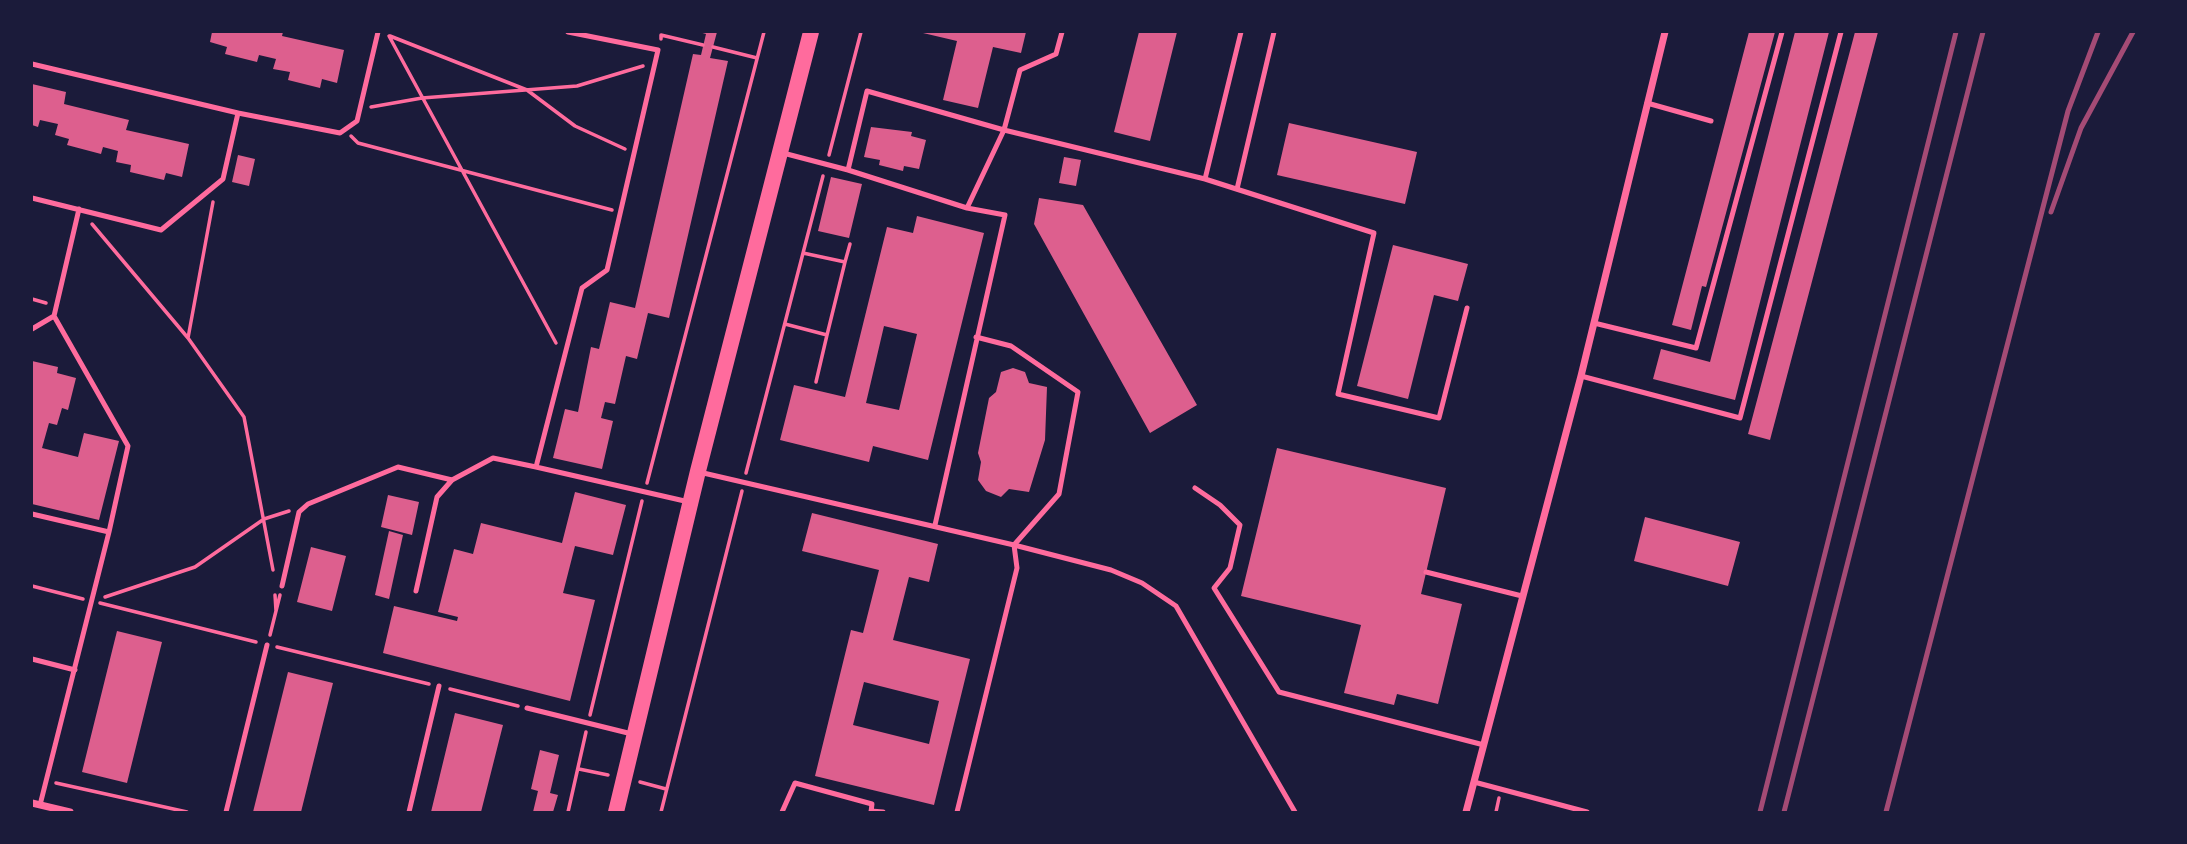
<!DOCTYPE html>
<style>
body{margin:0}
#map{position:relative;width:2187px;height:844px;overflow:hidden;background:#1b1b3a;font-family:Montserrat,sans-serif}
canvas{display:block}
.frame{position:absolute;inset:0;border:33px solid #1b1b3a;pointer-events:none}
</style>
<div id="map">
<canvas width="2187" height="844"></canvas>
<div class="frame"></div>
</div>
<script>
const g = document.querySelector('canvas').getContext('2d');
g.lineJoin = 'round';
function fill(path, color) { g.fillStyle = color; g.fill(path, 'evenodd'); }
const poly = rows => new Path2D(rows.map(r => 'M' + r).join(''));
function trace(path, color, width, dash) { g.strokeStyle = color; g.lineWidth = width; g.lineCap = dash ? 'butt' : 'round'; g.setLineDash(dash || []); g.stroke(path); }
const building = poly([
 [212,32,283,32,282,36,344,50,337,83,322,79,320,88,288,80,290,72,273,69,276,59,259,55,257,62,225,54,227,47,210,42],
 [699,32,717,32,710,58,728,61,669,318,648,313,637,359,626,356,615,404,605,402,601,418,613,421,602,469,553,458,565,409,578,412,591,347,599,349,610,302,635,308,693,54,701,55,706,34],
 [1139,32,1177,32,1150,141,1114,132],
 [1749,32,1775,32,1706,287,1702,286,1691,330,1672,325],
 [1795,32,1829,32,1735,400,1653,379,1661,349,1710,362],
 [1855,32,1878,32,1770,440,1748,434],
 [923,33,923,32,1026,32,1021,53,993,47,978,108,943,100,957,41],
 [32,84,66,92,64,104,129,120,126,130,189,144,182,177,166,173,164,180,130,172,131,165,116,162,118,151,103,147,101,154,67,145,69,139,55,135,58,124,40,120,38,127,32,125],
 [1289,123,1417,152,1405,204,1277,175],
 [871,127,912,132,911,136,926,140,919,169,904,166,903,171,879,165,880,160,864,157],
 [238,155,255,159,249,186,232,182],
 [1064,157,1081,160,1076,186,1059,183],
 [831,177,862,184,849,238,818,231],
 [1039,198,1083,205,1197,405,1150,433,1034,224],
 [917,216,984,233,928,460,873,446,869,462,780,440,794,385,845,397,887,227,913,233],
 [884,326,917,334,899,410,866,403],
 [1393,245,1468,264,1458,301,1434,295,1408,399,1357,386],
 [32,361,58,367,57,373,76,378,68,410,62,408,57,425,49,423,42,448,78,457,84,433,119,441,99,520,32,504],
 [1013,368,1025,372,1029,383,1047,387,1045,440,1029,492,1009,489,1001,497,986,491,978,480,981,462,978,453,989,398,996,392,1001,372],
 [1277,448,1446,488,1421,594,1462,604,1438,704,1397,694,1394,705,1344,693,1361,625,1241,596],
 [575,492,626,505,613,555,575,546,563,593,595,600,570,701,383,653,394,606,457,621,458,617,438,612,454,549,473,554,481,523,562,543],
 [388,495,419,502,412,535,381,527],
 [812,513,938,544,929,582,909,577,893,640,970,659,934,805,815,776,851,630,863,633,879,570,802,551],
 [864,682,939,701,929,744,853,725],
 [1645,517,1740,542,1728,586,1634,561],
 [389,531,403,535,389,599,375,595],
 [311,547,346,556,332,611,297,602],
 [117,631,162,642,127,783,82,772],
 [288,672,333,683,301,812,253,812],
 [455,713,503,725,481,812,431,812],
 [540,750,559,755,550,793,558,795,553,812,533,812,538,791,531,789]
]);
const path = poly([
 [389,36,556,343],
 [390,36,527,90,575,126,625,149],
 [661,39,661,35,703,45],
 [713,47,757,58],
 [371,107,422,98,577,86,643,66],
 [351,136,358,143,612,210],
 [829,155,861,32],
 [92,224,188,338,244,417,273,570],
 [845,262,850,244],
 [32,299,46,303],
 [785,324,827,335,845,262,803,253],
 [188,338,213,202],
 [816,382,827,335],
 [746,473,823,176],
 [647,483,764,32],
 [32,586,83,599],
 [275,595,276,611],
 [105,597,195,567,264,519,289,511],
 [100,603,256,642],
 [270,635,280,595],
 [277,647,429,684],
 [450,689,518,706],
 [590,715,642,501],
 [579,769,608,775],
 [640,782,666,789],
 [56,783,187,812],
 [568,812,586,732],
 [661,812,742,491],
 [1496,812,1499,798]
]);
const service = poly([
 [1062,32,1056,54,1020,70,1004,130,1205,179,1374,233,1338,394,1439,418,1467,308],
 [32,64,238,113,223,179,161,230,32,198],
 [1647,103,1711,121],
 [238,113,340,133,357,121,378,32],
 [783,153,848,170,967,208,1005,215,935,525],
 [848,170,867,91,1004,130,967,208],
 [1205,179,1241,32],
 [1237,189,1274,32],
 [54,316,79,209],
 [1594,323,1696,348,1782,32],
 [32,329,54,316,128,446,109,532,32,514],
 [976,337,1011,346,1078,392,1059,494,1014,545,1111,570,1142,583,1176,606,1295,812],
 [1581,376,1740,418,1841,32],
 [536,467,689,502],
 [699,472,1014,545,1017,568,957,812],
 [1195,488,1220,505,1240,525,1230,568,1214,588,1279,692,1484,745],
 [1426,572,1522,596],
 [282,586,299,512,308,504,398,467,452,480],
 [416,591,437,497,452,480,493,458,536,467,582,288,607,270,658,50,568,32],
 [32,659,75,670],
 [527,708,632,734],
 [1474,782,1587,812],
 [40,805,109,532],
 [871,811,883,812],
 [226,812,267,645],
 [409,812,439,686],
 [782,812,795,783,872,804,871,812]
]);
const minor = poly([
 [32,803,70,812],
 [1466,812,1581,376,1665,32]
]);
const primary = poly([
 [616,812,698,471,811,32]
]);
const rail = poly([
 [2051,212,2081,128,2133,32],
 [1760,812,1956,32],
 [1784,812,1983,32],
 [1886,812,2068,111,2098,32]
]);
fill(building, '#dd5f8e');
trace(path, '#ff6b9d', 3.5);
trace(service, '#ff6b9d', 5);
trace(minor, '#ff6b9d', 7);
trace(primary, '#ff6b9d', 16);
trace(rail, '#a44b75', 5);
</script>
